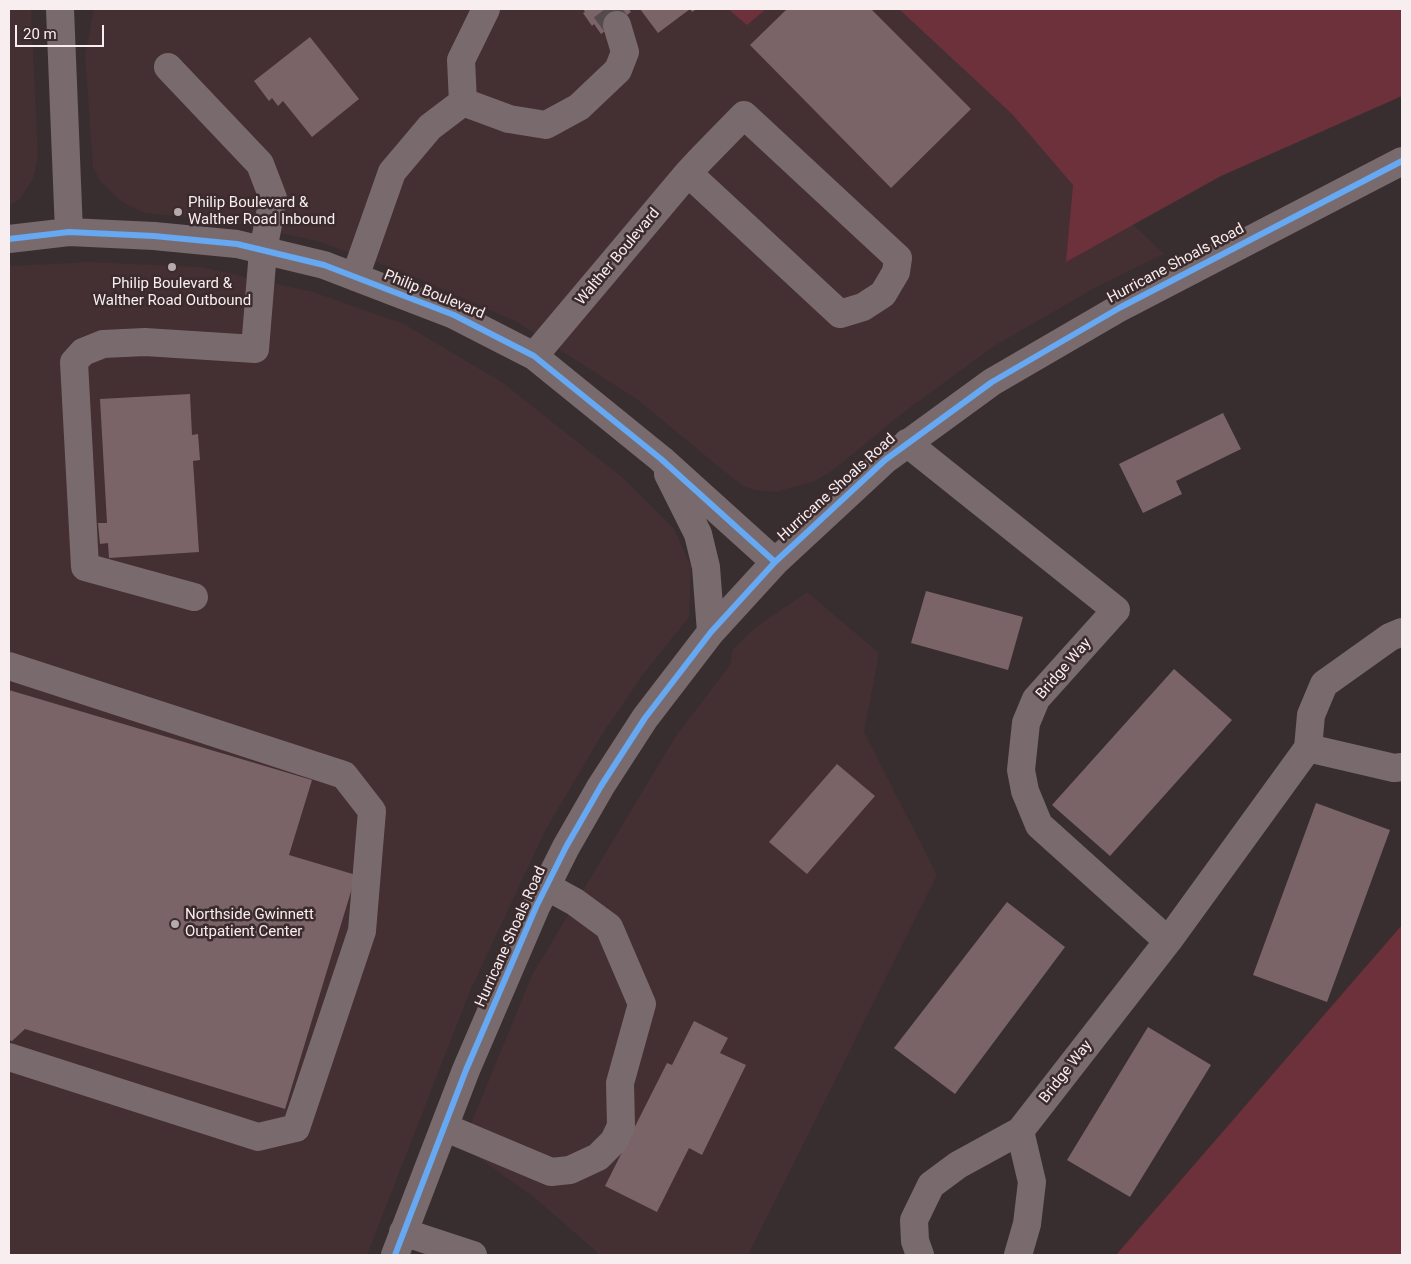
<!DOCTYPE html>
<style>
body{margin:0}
#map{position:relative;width:1411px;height:1264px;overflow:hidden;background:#382e30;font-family:Roboto,sans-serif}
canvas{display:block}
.frame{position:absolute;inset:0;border:10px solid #f8eeef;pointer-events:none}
.scale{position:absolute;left:15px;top:25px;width:89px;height:22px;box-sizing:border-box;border:2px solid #f8eeef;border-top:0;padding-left:6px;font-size:15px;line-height:18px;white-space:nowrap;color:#f8eeef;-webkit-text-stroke:4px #3b2b2d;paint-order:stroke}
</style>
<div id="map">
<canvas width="1411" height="1264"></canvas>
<div class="frame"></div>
<div class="scale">20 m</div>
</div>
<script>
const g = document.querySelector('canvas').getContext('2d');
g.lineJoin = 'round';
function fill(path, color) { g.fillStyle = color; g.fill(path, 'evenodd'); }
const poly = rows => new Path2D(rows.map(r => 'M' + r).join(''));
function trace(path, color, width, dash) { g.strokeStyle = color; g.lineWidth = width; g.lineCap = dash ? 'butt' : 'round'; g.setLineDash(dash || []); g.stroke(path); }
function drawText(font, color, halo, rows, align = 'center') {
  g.font = font + ' Roboto,sans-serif'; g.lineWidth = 5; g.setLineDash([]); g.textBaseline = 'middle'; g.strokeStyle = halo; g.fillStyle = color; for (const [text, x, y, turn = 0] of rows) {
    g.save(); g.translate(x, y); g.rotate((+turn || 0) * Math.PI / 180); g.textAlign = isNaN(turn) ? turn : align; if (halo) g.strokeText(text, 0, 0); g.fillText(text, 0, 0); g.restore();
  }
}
const built = poly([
 [9,9,31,9,38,157,33,179,20,199,9,206],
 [94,9,908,9,1164,254,1100,285,994,346,904,412,833,470,815,481,775,492,755,490,743,486,725,472,638,400,517,322,411,275,317,241,230,222,145,213,121,201,100,181,93,167,85,55],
 [89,262,201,267,313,292,404,324,503,383,623,478,674,529,691,567,689,617,644,673,601,736,545,831,470,991,367,1255,9,1255,9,266],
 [807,592,879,653,864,732,937,875,748,1255,600,1255,534,1197,462,1146,532,975,676,736,730,665,733,649,755,628]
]);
const green = poly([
 [728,9,766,9,747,25],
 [899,9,1402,9,1402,96,1221,176,1066,262,1073,185,1012,114],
 [1402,925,1402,1255,1116,1255]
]);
const building = poly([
 [583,9,629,9,631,12,601,34,594,24,592,26,583,13,585,12],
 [640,9,697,9,692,12,690,9,658,33],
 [787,9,871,9,971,109,891,188,750,45],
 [310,37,359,99,312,137,283,101,278,106,272,98,269,101,254,81],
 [190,394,192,435,198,434,200,460,193,461,199,552,109,558,108,543,100,544,98,523,107,523,100,399],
 [1223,413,1241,449,1176,481,1182,494,1143,513,1119,464],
 [926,591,1023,617,1008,670,911,643],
 [1174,669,1232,720,1110,856,1052,805],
 [9,690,312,780,289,855,356,875,285,1109,25,1029,12,1041,9,1040],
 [837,764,875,796,807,874,769,842],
 [1316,803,1390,830,1327,1002,1253,975],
 [1007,902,1065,947,955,1094,894,1048],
 [694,1021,728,1038,720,1053,746,1065,702,1155,689,1148,657,1212,605,1186,667,1063,672,1065],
 [1148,1027,1211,1065,1130,1197,1067,1160]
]);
const minorTunnel = poly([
 [605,9,617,25]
]);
const minor = poly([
 [60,9,69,232],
 [168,67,260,164,273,198,263,251,255,349,145,342,103,344,83,352,74,362,85,567,194,597],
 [463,102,461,60,486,9],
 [9,239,69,232,154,236,237,244,324,265,454,315,534,356,661,459,775,562],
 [355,277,392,172,430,127,463,102,509,119,546,125,579,107,618,70,625,52,617,25],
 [534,356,688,173,702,158,744,115,898,258,896,272,883,294,863,307,840,314,688,173],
 [907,443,1116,610,1036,699,1026,723,1021,770,1025,791,1039,825,1168,941],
 [668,474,698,534,706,567,711,632],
 [1402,632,1390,637,1324,684,1311,715,1308,748,1394,768,1402,767],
 [9,666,344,775,372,811,362,931,296,1128,258,1137,9,1057],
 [444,1127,551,1172,570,1170,598,1157,614,1141,621,1126,620,1083,642,1004,609,927,575,902,546,886],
 [1020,1131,1168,941,1308,748],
 [403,1232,473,1255],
 [395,1255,466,1070,536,907,566,847,601,786,645,718,711,632,775,562,885,460,992,382,1121,307,1402,161],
 [920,1255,915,1241,914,1220,931,1185,958,1165,1020,1131,1032,1182,1027,1224,1018,1255]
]);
const cycleway = poly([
 [9,239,69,232,154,236,237,244,324,265,454,315,534,356,661,459,775,562],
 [395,1255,466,1070,536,907,566,847,601,786,645,718,711,632,775,562,885,460,992,382,1121,307,1402,161]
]);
const markers = [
 [178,212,5,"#b5abac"],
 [172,267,5,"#b5abac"],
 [175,924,5,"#b5abac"]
];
const poiNames = [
 ["Philip Boulevard &",188,203],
 ["Walther Road Inbound",188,220],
 ["Philip Boulevard &",172,284,"center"],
 ["Walther Road Outbound",172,301,"center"],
 ["Northside Gwinnett",185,915],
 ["Outpatient Center",185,932]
];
const streetNames = [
 ["Walther Boulevard",618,257,-50],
 ["Hurricane Shoals Road",1176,264,-28],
 ["Philip Boulevard",434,295,22],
 ["Hurricane Shoals Road",837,488,-42],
 ["Bridge Way",1064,669,-49],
 ["Hurricane Shoals Road",511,937,-66],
 ["Bridge Way",1066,1072,-52]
];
fill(built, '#442f32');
fill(green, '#6c313b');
fill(building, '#7a6468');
trace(minorTunnel, '#554b4d', 28, [28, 14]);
trace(minor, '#796b6d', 28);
trace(cycleway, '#66a8f1', 6);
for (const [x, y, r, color] of markers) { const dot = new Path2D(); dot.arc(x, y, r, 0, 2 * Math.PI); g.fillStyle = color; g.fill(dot); trace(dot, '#3b2b2d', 2); }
drawText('15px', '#f8eeef', '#3b2b2d', poiNames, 'left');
drawText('15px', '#f8eeef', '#3b2b2d', streetNames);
</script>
